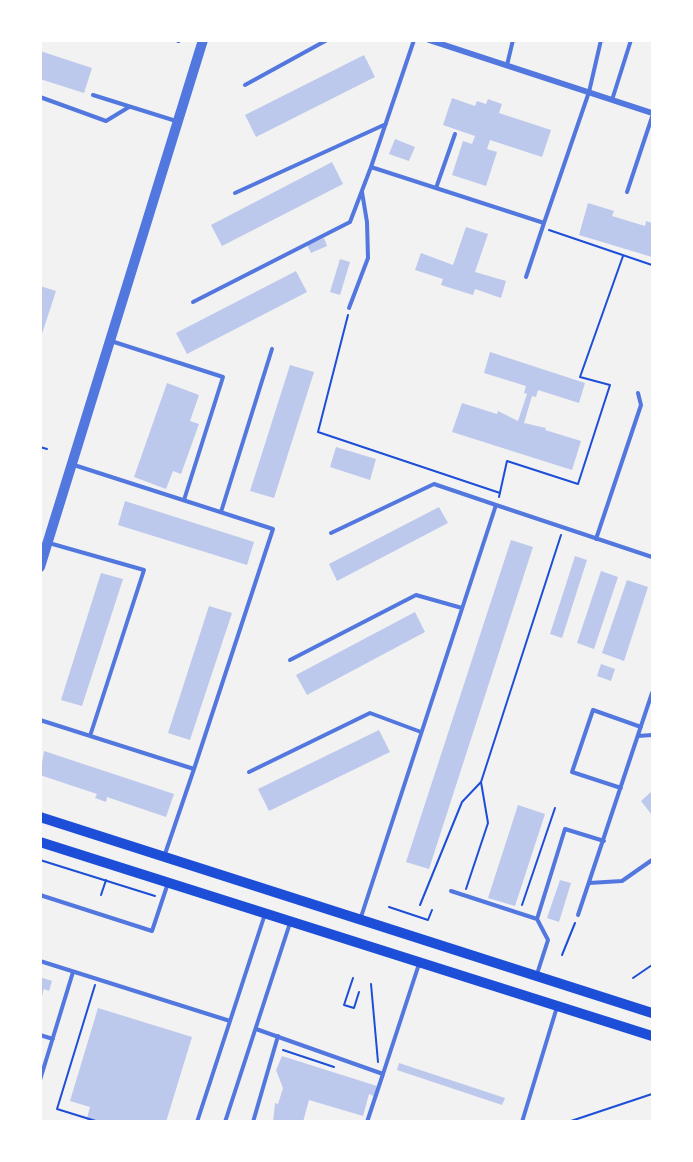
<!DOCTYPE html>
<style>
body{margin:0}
#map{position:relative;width:693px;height:1162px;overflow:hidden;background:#f2f2f2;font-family:"PT Sans Narrow",sans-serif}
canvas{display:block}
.frame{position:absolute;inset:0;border:42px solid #fff;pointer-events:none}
</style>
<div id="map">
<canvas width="693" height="1162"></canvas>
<div class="frame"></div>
</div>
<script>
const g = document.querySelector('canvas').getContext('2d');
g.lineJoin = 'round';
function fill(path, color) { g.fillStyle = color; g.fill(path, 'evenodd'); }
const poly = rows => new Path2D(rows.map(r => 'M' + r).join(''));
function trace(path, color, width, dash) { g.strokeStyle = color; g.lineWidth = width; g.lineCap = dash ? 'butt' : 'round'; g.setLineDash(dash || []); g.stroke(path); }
const building = poly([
 [40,51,92,68,84,93,40,79],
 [364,55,375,77,256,137,245,115],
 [452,98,475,106,477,101,486,104,488,99,502,104,499,113,551,130,542,157,490,140,487,149,497,152,486,186,452,175,463,141,472,144,475,136,443,125],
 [395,139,415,147,409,161,389,154],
 [332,162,343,184,222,246,211,225],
 [588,203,614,211,612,216,645,226,646,221,652,223,652,257,579,235],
 [466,227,488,234,475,272,506,281,501,298,475,289,473,295,441,285,443,279,415,270,421,253,453,265],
 [324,238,327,246,311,253,307,245],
 [340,259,350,262,340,295,330,292],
 [296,271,307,292,187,354,176,333],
 [40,286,56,291,41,337,40,337],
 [490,352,585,383,579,403,538,390,536,397,532,396,524,423,546,428,545,430,581,441,572,470,452,432,462,403,497,414,498,411,518,421,527,394,524,393,526,386,484,373],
 [290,365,314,372,274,498,250,491],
 [167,383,199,395,190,421,199,424,181,474,173,471,166,489,134,477],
 [336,447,376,459,370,480,330,467],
 [125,501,254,542,247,565,118,525],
 [439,507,448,523,337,581,329,564],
 [511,540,533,547,429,869,406,862],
 [575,556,587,560,562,638,550,634],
 [601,571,618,577,594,649,577,643],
 [101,573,123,579,82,706,61,700],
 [627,580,648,587,624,661,602,653],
 [209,606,232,613,190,740,168,733],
 [415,612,425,632,307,695,296,675],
 [601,664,615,669,611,681,597,676],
 [379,730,390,752,269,811,258,789],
 [44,751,174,794,166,817,107,797,106,802,95,798,97,794,40,775],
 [652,791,652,815,641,801],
 [518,805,545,814,515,906,488,898],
 [560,880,571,883,559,922,547,918],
 [40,977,52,981,49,991,44,989,41,999],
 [98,1008,192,1037,166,1122,86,1122,90,1107,70,1101],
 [282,1056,377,1086,374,1096,369,1094,363,1116,309,1100,303,1122,273,1122,275,1103,278,1104,283,1088,276,1070],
 [399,1063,505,1098,502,1105,397,1070]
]);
const path = poly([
 [173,40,179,42],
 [549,230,652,265],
 [348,315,318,432,500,493],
 [40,447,47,449],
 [499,497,507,461,578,484,610,385,580,377,623,256],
 [40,860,155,896],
 [466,889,488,823,481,782],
 [101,895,106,880],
 [420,905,462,802,481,782,561,535],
 [522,905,555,808],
 [389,907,428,920,432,910],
 [562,955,575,923],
 [353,978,344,1005,354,1008,359,992],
 [633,978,652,965],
 [371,984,378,1062],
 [95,985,57,1109,99,1122],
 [283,1050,334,1067],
 [568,1122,652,1094]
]);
const service = poly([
 [414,40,371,167,544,223,589,92,601,40],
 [507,65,513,40],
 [245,85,327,40],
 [93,95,176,121],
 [40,97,106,121,129,107],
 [612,100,631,40],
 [436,188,455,134],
 [627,192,652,117],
 [235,193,386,124],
 [526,277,544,223],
 [193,302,350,222,371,167],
 [349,308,368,258,367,222,362,192],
 [111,341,223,377,184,500],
 [74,465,273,529,194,769],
 [221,512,272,349],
 [331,533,434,484,496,505],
 [596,539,641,405,638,393],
 [49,543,144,570,90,736],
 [290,660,416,595,462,608],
 [40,720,194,769,165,854],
 [638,736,652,735],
 [249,772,370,713,421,732],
 [621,788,572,772,593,710,641,727],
 [589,883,622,881,652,860],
 [451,891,537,919],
 [40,895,152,931,168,883],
 [578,915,652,693],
 [361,917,496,505,652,557],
 [40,961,230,1021],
 [537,974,548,940,537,919,565,829,604,841],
 [256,1029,383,1074,367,1122],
 [40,1035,53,1039],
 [383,1074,419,964],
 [40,1080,73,972],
 [197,1122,265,914],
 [225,1122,290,923],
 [253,1122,278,1036],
 [522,1122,557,1007]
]);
const minor = poly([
 [429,40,652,113]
]);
const tertiary = poly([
 [40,567,203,40]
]);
const secondary = poly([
 [40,817,652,1013],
 [40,842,652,1036]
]);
fill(building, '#bdc9ec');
trace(path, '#1d4ed8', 2);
trace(service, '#5277de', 4);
trace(minor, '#5277de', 6);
trace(tertiary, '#5277de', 10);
trace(secondary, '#1d4ed8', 10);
</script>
